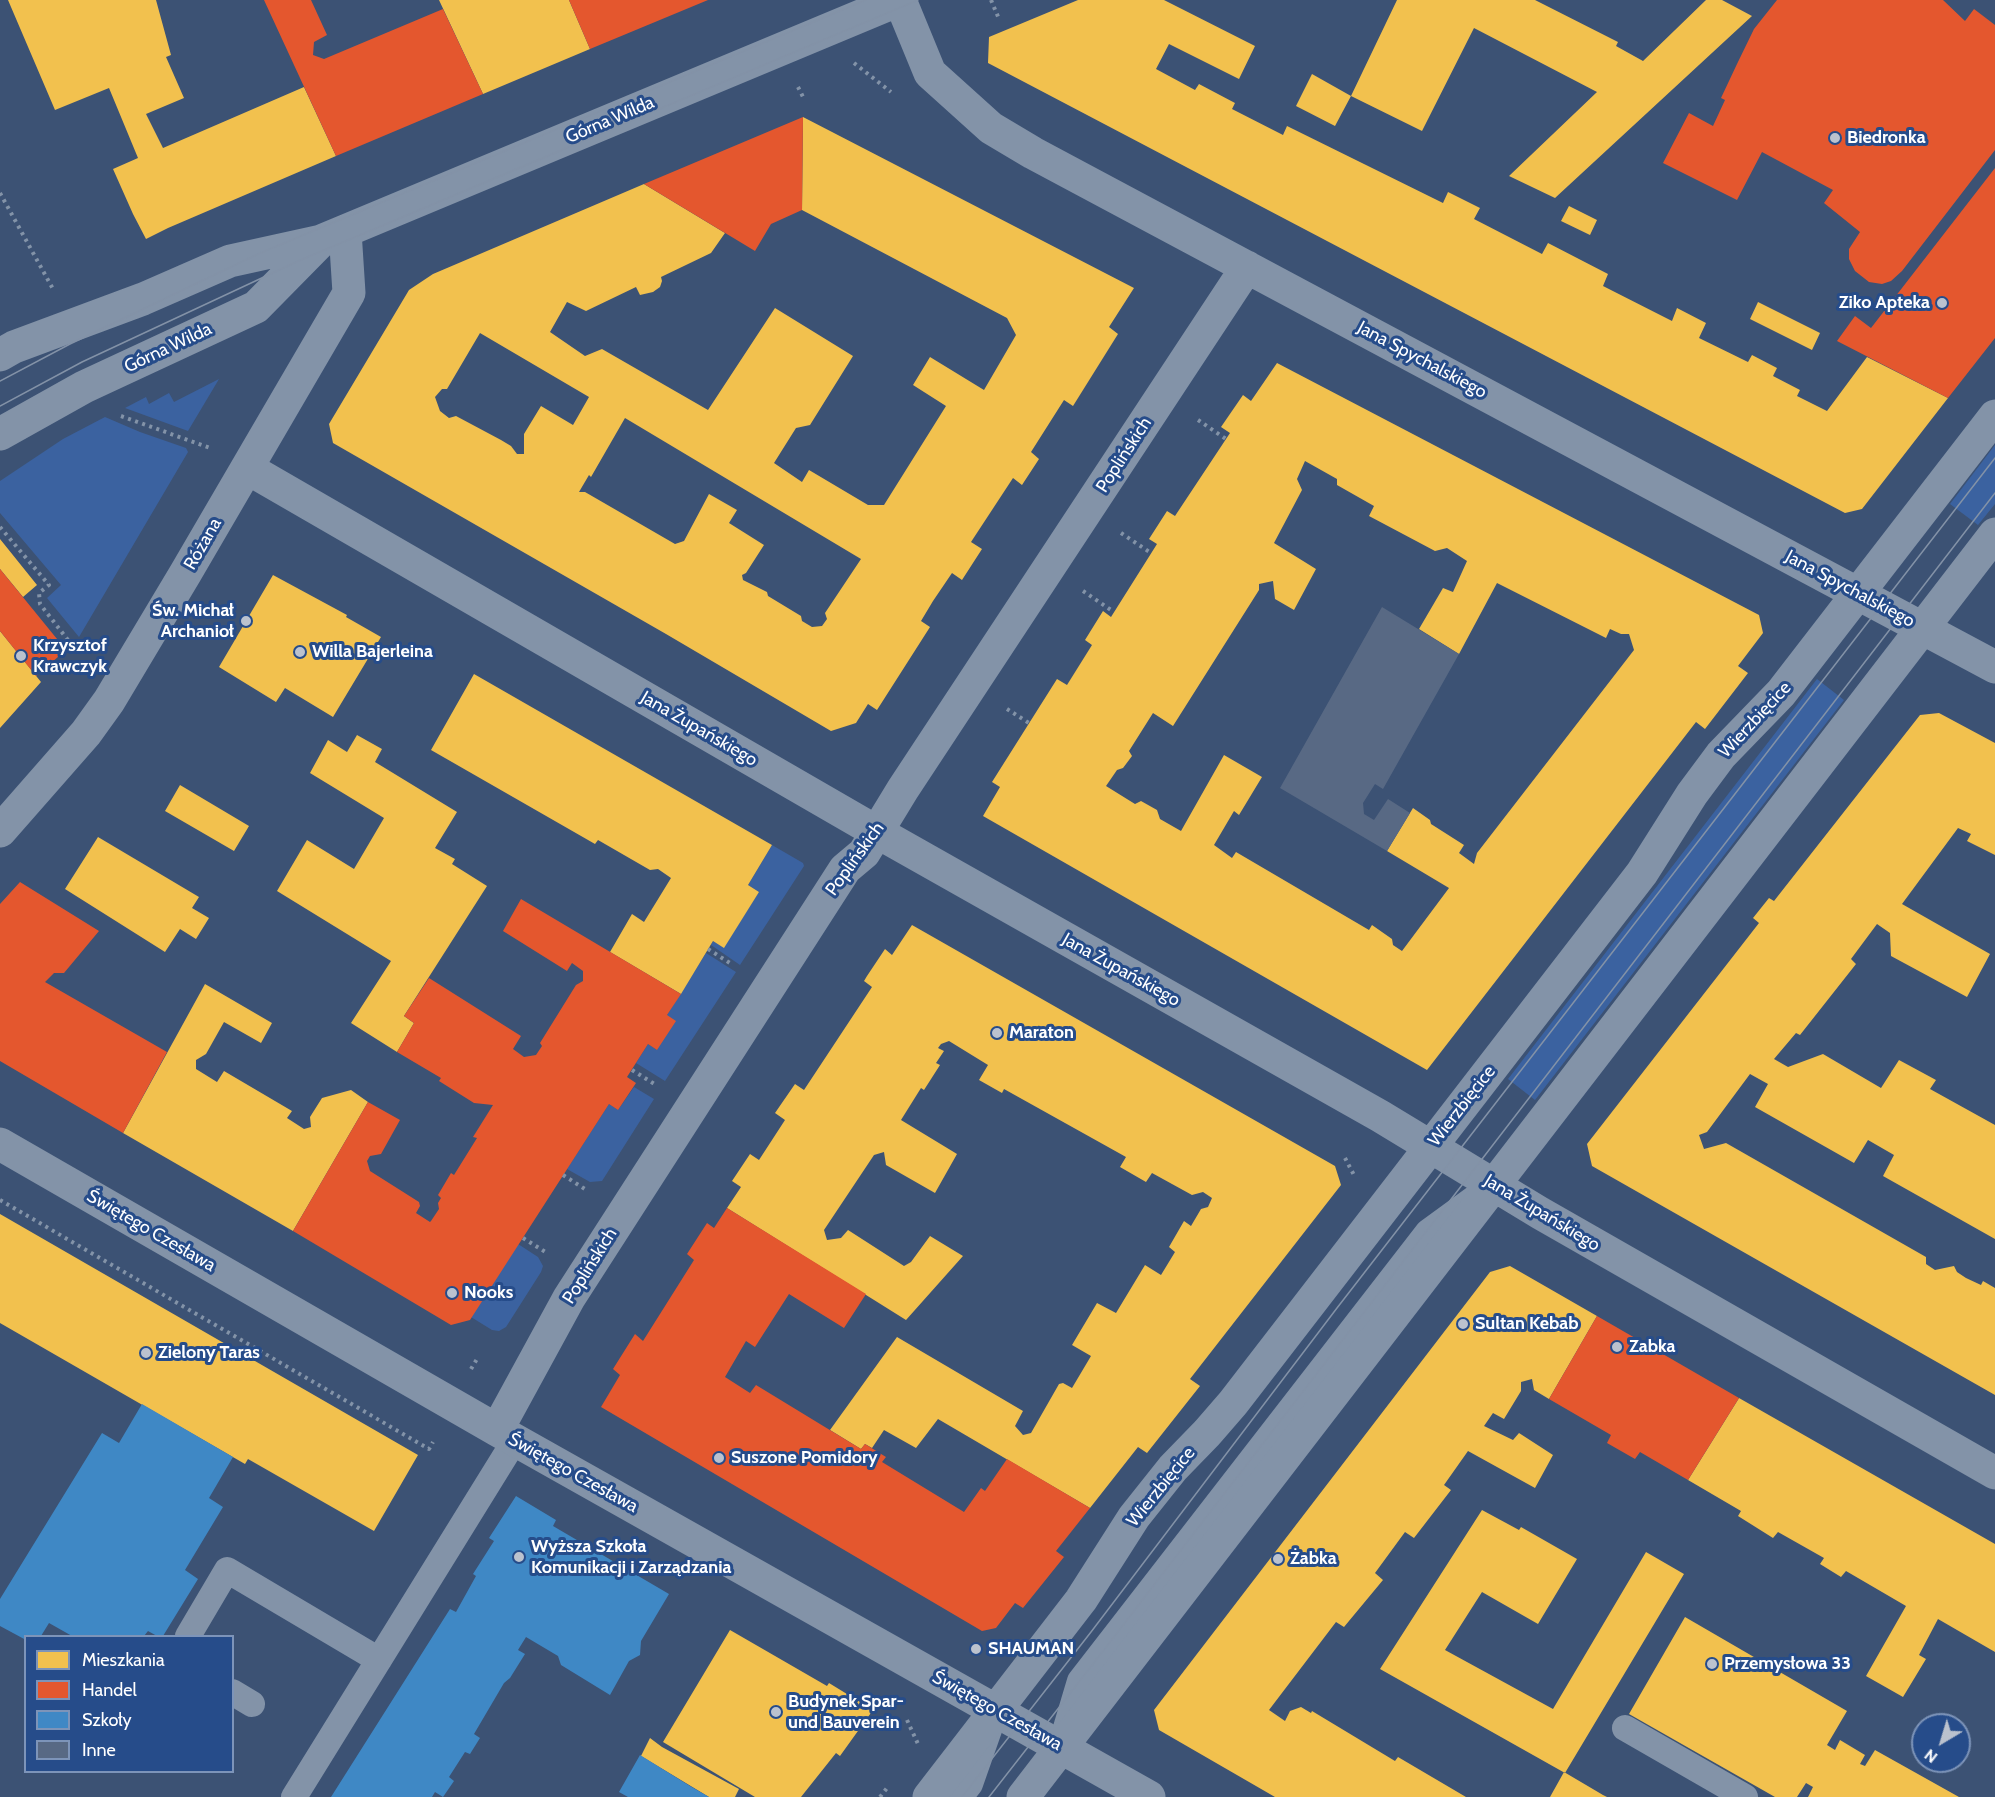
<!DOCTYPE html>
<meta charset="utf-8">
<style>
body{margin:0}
#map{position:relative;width:1995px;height:1797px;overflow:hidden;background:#3c5274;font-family:Cabin,sans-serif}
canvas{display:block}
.legend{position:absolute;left:24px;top:1635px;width:210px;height:138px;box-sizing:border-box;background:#264c8a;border:2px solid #7d94b9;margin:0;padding:8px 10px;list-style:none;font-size:18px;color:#fff}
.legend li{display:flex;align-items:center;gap:12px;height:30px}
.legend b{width:30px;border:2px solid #7d94b9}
.north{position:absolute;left:1911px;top:1713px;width:60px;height:60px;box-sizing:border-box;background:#264c8a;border:2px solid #7d94b9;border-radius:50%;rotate:218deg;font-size:16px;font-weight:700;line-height:24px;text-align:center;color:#fff}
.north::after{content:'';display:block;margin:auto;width:21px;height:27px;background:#bbc2ce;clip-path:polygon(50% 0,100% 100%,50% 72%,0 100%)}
</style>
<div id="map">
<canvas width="1995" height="1797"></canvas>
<ul class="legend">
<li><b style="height:16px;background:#f2c14e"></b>Mieszkania</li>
<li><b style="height:16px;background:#e4572e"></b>Handel</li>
<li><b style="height:16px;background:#3f88c5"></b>Szkoły</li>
<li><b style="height:16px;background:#586984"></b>Inne</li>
</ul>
<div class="north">N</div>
</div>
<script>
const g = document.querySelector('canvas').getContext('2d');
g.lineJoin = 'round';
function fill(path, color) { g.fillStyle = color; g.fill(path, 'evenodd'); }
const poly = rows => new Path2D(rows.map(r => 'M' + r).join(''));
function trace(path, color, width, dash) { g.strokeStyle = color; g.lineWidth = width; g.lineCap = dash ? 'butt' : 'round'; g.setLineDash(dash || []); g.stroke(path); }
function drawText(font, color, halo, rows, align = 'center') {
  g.font = font + ' Cabin,sans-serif'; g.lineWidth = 6; g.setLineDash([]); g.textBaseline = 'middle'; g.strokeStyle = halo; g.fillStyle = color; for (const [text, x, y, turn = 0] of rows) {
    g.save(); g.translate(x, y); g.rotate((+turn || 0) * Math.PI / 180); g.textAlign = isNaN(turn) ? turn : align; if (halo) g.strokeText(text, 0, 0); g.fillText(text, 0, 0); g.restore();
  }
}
const green = poly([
 [219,379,188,431,125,408,146,397,149,404,169,393,174,402],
 [105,417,140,432,186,448,188,452,79,637,47,598,61,585,0,513,0,481,63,439],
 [1995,445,1995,504,1978,525,1950,504],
 [1817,679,1844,700,1535,1100,1508,1079],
 [772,845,803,863,804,866,740,965,711,945,713,941,724,947,759,892,748,885],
 [706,953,736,972,665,1081,636,1063,648,1044,657,1050,667,1015],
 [634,1087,654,1099,602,1181,590,1182,567,1169,609,1104,618,1110],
 [518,1244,538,1257,543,1266,541,1272,506,1327,499,1331,492,1330,471,1317]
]);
const homes = poly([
 [8,0,156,0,171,55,166,57,184,98,146,114,163,148,304,87,336,156,168,228,146,239,133,214,113,169,138,158,109,88,55,110],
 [439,0,569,0,590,49,483,94],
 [1078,0,1164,0,1255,46,1239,79,1169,44,1156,69,1195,90,1199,84,1235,103,1232,109,1283,135,1287,126,1443,203,1448,192,1480,208,1474,219,1542,254,1548,243,1608,274,1603,286,1672,321,1677,308,1706,323,1699,338,1748,362,1752,355,1777,368,1773,376,1800,390,1797,396,1827,411,1867,357,1948,398,1862,509,1845,513,988,63,989,37],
 [1397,0,1535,0,1618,42,1616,46,1643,61,1706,0,1722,0,1752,16,1555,198,1509,176,1597,92,1474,28,1422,131,1351,96,1335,126,1296,106,1312,74,1351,96],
 [803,117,1134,288,1109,327,1118,334,1073,406,1064,400,1031,452,1039,459,1022,485,1013,478,971,542,982,549,962,580,952,573,933,601,921,621,930,627,877,710,868,704,856,723,831,731,666,634,333,443,329,424,409,290,433,274,644,184,725,233,711,253,661,277,662,281,660,287,653,292,640,295,636,287,586,311,567,302,550,332,585,356,602,349,708,410,775,308,853,356,810,425,796,428,774,463,802,482,809,470,868,505,884,505,946,406,913,385,930,357,984,390,1016,335,1007,318,802,210],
 [480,333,589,397,573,425,541,406,524,434,524,454,517,454,511,446,501,440,456,416,449,418,440,411,435,397,442,389,447,389],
 [625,418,861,559,825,613,827,619,822,626,812,627,802,621,801,616,768,596,767,592,743,580,742,575,746,573,764,545,729,523,737,510,709,494,684,541,675,544,585,492,579,492,589,475,591,477],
 [1569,206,1597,220,1590,235,1561,221],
 [1758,302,1820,333,1812,350,1750,319],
 [1277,363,1759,615,1763,633,1738,666,1748,673,1705,729,1696,722,1427,1070,983,816,1000,787,992,782,1057,679,1067,685,1092,645,1085,640,1103,611,1111,617,1157,544,1149,539,1167,511,1175,516,1230,433,1221,427,1243,395,1251,401],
 [1305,461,1337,479,1337,485,1374,506,1369,516,1435,551,1447,548,1467,561,1453,592,1443,588,1419,629,1459,654,1497,583,1606,638,1610,629,1621,634,1629,634,1634,650,1477,853,1474,864,1459,853,1464,845,1431,824,1430,820,1413,808,1387,851,1449,888,1402,951,1393,945,1392,939,1372,925,1369,930,1236,852,1232,858,1214,845,1234,811,1239,815,1262,777,1224,755,1181,831,1160,819,1157,810,1141,801,1135,804,1106,786,1117,770,1123,768,1132,756,1129,751,1153,713,1173,726,1259,590,1259,584,1273,581,1275,599,1294,610,1316,569,1274,543,1302,490,1297,479],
 [0,539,37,585,23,597,0,569],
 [273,575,347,615,346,617,381,637,333,717,285,688,276,702,219,667],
 [0,631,41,682,0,728],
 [474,674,772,845,748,885,759,892,724,948,713,941,681,994,610,952,632,914,644,922,671,878,658,869,650,870,598,840,595,844,431,750],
 [1939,713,1995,743,1995,855,1967,841,1971,834,1958,828,1902,904,1990,954,1967,997,1891,956,1890,933,1877,924,1851,959,1856,964,1800,1035,1796,1033,1774,1059,1788,1067,1823,1054,1881,1088,1899,1060,1936,1080,1930,1089,1995,1125,1995,1239,1883,1176,1894,1155,1868,1140,1854,1163,1755,1107,1768,1084,1750,1074,1707,1132,1699,1135,1704,1149,1726,1143,1926,1257,1926,1264,1935,1270,1954,1266,1957,1272,1966,1278,1981,1285,1983,1281,1995,1288,1995,1395,1592,1166,1587,1144,1759,923,1753,918,1769,898,1774,901,1920,715],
 [357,735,382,749,375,762,457,812,435,848,455,859,452,864,487,886,404,1016,414,1023,397,1052,351,1023,391,961,277,891,307,840,354,869,384,818,310,773,328,740,347,752],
 [180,785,249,826,234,851,165,811],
 [98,837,199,897,192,908,209,918,196,939,180,929,165,952,65,889],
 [912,925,1335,1166,1341,1185,1190,1379,1200,1386,1147,1453,1138,1447,1090,1508,938,1419,916,1448,884,1430,872,1448,865,1444,861,1449,830,1430,897,1337,1023,1411,1015,1426,1023,1435,1031,1433,1059,1384,1063,1383,1072,1388,1091,1356,1072,1345,1097,1303,1116,1313,1145,1265,1161,1275,1175,1252,1169,1247,1184,1221,1191,1226,1201,1209,1208,1207,1212,1198,1203,1192,1192,1195,1152,1173,1146,1182,1120,1167,1126,1157,1004,1089,1002,1093,979,1080,988,1065,949,1041,941,1044,938,1048,944,1051,936,1063,940,1065,924,1090,921,1088,901,1120,957,1154,935,1193,886,1165,884,1152,874,1155,824,1230,827,1240,841,1238,848,1230,904,1266,911,1262,930,1236,963,1256,906,1320,727,1208,741,1187,732,1181,750,1154,759,1160,785,1120,775,1113,795,1084,804,1090,872,987,864,981,867,976,885,949,892,955],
 [205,984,272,1023,261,1043,224,1022,206,1054,196,1060,196,1069,217,1082,224,1071,292,1111,287,1118,304,1129,311,1127,310,1117,322,1098,351,1090,368,1102,293,1231,123,1133],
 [0,1214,418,1455,374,1531,248,1459,245,1464,0,1323],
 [1510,1266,1597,1316,1549,1399,1534,1390,1532,1379,1521,1382,1521,1391,1504,1419,1493,1413,1484,1426,1513,1440,1519,1433,1553,1455,1535,1488,1468,1451,1444,1485,1451,1490,1414,1538,1405,1532,1375,1573,1383,1580,1344,1627,1336,1622,1269,1710,1285,1721,1290,1711,1301,1707,1311,1713,1312,1711,1395,1761,1398,1757,1466,1797,1275,1797,1159,1730,1154,1710,1490,1272],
 [1739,1398,1995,1544,1995,1652,1938,1619,1919,1655,1926,1659,1903,1697,1866,1676,1906,1606,1846,1571,1841,1577,1820,1564,1824,1558,1778,1532,1773,1538,1738,1516,1741,1511,1688,1480],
 [1482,1510,1519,1530,1521,1527,1577,1559,1538,1624,1482,1592,1445,1650,1553,1709,1646,1552,1684,1574,1565,1773,1380,1669],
 [1685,1617,1847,1711,1827,1745,1835,1750,1840,1740,1865,1755,1860,1764,1865,1766,1875,1750,1959,1797,1808,1797,1813,1787,1806,1783,1797,1797,1775,1797,1629,1714],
 [730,1630,827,1686,829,1683,873,1710,840,1756,836,1753,801,1797,755,1797,663,1742],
 [650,1738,662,1747,739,1789,735,1797,709,1797,641,1756],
 [1564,1772,1603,1795,1607,1797,1550,1797]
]);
const shops = poly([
 [264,0,311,0,327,35,314,42,313,55,324,59,443,9,483,94,336,156],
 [569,0,708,0,590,49],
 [1777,0,1943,0,1965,21,1974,9,1995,25,1995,150,1902,271,1891,281,1882,284,1869,282,1855,271,1849,259,1849,249,1860,232,1824,203,1833,190,1762,152,1737,200,1663,163,1689,113,1713,126,1725,100,1721,98,1737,64,1754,29],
 [803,117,802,210,771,224,755,251,644,184],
 [1995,168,1995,338,1948,398,1837,341,1855,316,1871,328],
 [0,569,66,650,36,676,0,631],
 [20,882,99,931,64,973,54,973,45,982,167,1052,123,1133,0,1061,0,904],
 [521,899,681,994,667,1015,676,1021,657,1050,648,1044,627,1077,636,1083,618,1110,609,1104,470,1320,451,1325,293,1231,368,1102,400,1120,381,1154,370,1156,367,1161,370,1171,419,1202,420,1206,416,1213,430,1222,431,1221,439,1209,438,1203,441,1198,438,1195,451,1173,454,1175,477,1138,473,1137,493,1105,474,1103,439,1081,441,1078,397,1052,414,1023,404,1016,429,978,521,1036,513,1049,524,1057,536,1055,542,1046,540,1043,576,985,583,981,583,971,572,963,567,971,503,931],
 [727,1208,866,1294,844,1328,789,1294,755,1347,746,1341,725,1377,750,1393,756,1385,861,1449,865,1444,886,1457,882,1462,964,1512,981,1488,985,1491,1007,1459,1090,1508,1056,1551,1064,1557,1023,1608,1015,1603,996,1628,982,1631,601,1407,620,1375,613,1369,635,1334,643,1341,694,1260,687,1254,707,1223,714,1228],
 [1597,1316,1739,1398,1688,1480,1640,1452,1635,1459,1607,1443,1611,1435,1549,1399]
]);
const schools = poly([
 [142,1404,233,1457,209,1498,223,1507,185,1570,198,1579,163,1636,157,1636,148,1631,144,1636,72,1636,49,1623,41,1636,26,1636,26,1640,0,1626,0,1599,102,1433,119,1443],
 [516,1496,556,1520,553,1526,669,1594,641,1641,640,1655,629,1661,610,1695,561,1665,558,1656,526,1637,518,1650,525,1654,510,1678,504,1683,474,1734,480,1738,470,1754,465,1752,449,1777,454,1781,443,1797,435,1792,432,1797,331,1797,450,1609,456,1612,476,1576,473,1574,494,1541,489,1538],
 [640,1755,690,1786,709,1797,628,1797,619,1792]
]);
const building = poly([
 [1382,607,1459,654,1383,789,1375,784,1363,803,1364,814,1374,820,1388,799,1410,813,1387,851,1280,788]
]);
const path = poly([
 [991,0,999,19],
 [854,63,891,92],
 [798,87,803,97],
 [0,193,53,289],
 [121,416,210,448],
 [1198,420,1226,439],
 [0,527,49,585,39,593,40,604,78,653],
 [1121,533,1151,553],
 [1083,591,1114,612],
 [1007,709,1029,723],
 [708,949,733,965],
 [632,1070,656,1085],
 [1345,1158,1355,1177],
 [563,1175,588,1191],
 [0,1200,429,1449,433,1442],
 [523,1238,547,1253],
 [471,1369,477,1359],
 [907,1720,918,1744],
 [880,1797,887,1788]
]);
const lane = poly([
 [188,1636,227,1570,379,1660],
 [232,1692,252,1704],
 [1625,1728,1745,1797],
 [1063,1738,1080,1681,1428,1232,1476,1197],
 [294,1797,515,1440],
 [960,1797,970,1784,990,1727]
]);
const street = poly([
 [900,0,930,73,991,128,1033,153,1995,667],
 [0,355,14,347,143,299,230,261,321,241,899,0],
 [0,434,84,387,256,307,321,241],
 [247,468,877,832,1380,1116,1540,1213,1995,1473],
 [0,831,86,733,109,701,185,574,349,293,345,231],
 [0,1144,497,1430,1149,1797],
 [497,1430,569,1298,845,869,864,853,903,789,1247,267],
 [929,1797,1081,1600,1134,1517,1173,1468,1207,1433,1233,1403,1642,873,1692,794,1721,755,1781,693,1995,416],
 [1023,1797,1995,534]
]);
const tram = poly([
 [0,381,70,344,258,254,866,0],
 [0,406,82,362,296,262,918,0],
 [962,1797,1091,1632,1337,1308,1995,458],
 [989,1797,1107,1646,1995,493]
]);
const markers = [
 [1835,138,6,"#bbc2ce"],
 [1942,303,6,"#bbc2ce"],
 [246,621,6,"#bbc2ce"],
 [300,652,6,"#bbc2ce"],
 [21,656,6,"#bbc2ce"],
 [997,1033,6,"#bbc2ce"],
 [452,1293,6,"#bbc2ce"],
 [1463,1324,6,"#bbc2ce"],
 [1617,1347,6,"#bbc2ce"],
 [146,1353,6,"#bbc2ce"],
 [719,1458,6,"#bbc2ce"],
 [519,1557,6,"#bbc2ce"],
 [1278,1559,6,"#bbc2ce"],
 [976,1649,6,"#bbc2ce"],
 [1712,1664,6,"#bbc2ce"],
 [776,1712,6,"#bbc2ce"]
];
const streetNames = [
 ["Górna Wilda",610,120,-23],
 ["Górna Wilda",168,348,-25],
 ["Jana Spychalskiego",1422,360,28],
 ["Poplińskich",1124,455,-57],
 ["Różana",203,544,-60],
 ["Jana Spychalskiego",1850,589,28],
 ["Wierzbięcice",1755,720,-47],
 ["Jana Żupańskiego",699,729,30],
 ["Poplińskich",855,859,-54],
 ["Jana Żupańskiego",1121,970,29],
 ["Wierzbięcice",1462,1106,-52],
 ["Jana Żupańskiego",1542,1213,31],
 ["Świętego Czesława",151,1231,30],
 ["Poplińskich",590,1266,-58],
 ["Świętego Czesława",573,1473,29],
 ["Wierzbięcice",1161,1487,-51],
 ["Świętego Czesława",997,1711,29]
];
const poiNames = [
 ["Biedronka",1847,138],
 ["Ziko Apteka",1930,303,"right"],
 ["Św. Michał",234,611,"right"],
 ["Archanioł",234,632,"right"],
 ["Krzysztof",33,646],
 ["Krawczyk",33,667],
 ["Willa Bajerleina",312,652],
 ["Maraton",1009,1033],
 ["Nooks",464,1293],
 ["Sultan Kebab",1475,1324],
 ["Zabka",1629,1347],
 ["Zielony Taras",158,1353],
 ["Suszone Pomidory",731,1458],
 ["Wyższa Szkoła",531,1547],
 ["Komunikacji i Zarządzania",531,1568],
 ["Żabka",1290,1559],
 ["SHAUMAN",988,1649],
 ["Przemysłowa 33",1724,1664],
 ["Budynek Spar-",788,1702],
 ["und Bauverein",788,1723]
];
fill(green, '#3b62a0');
fill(homes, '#f2c14e');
fill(shops, '#e4572e');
fill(schools, '#3f88c5');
fill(building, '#586984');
trace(path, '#8393a8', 4, [3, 4.5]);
trace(lane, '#8393a8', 26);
trace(street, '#8393a8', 33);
trace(tram, '#8392a7', 1.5);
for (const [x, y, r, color] of markers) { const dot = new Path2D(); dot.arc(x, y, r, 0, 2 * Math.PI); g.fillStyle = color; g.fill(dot); trace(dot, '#264c8a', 2); }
drawText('18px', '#fff', '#264c8a', streetNames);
drawText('bold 18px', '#fff', '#264c8a', poiNames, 'left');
</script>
